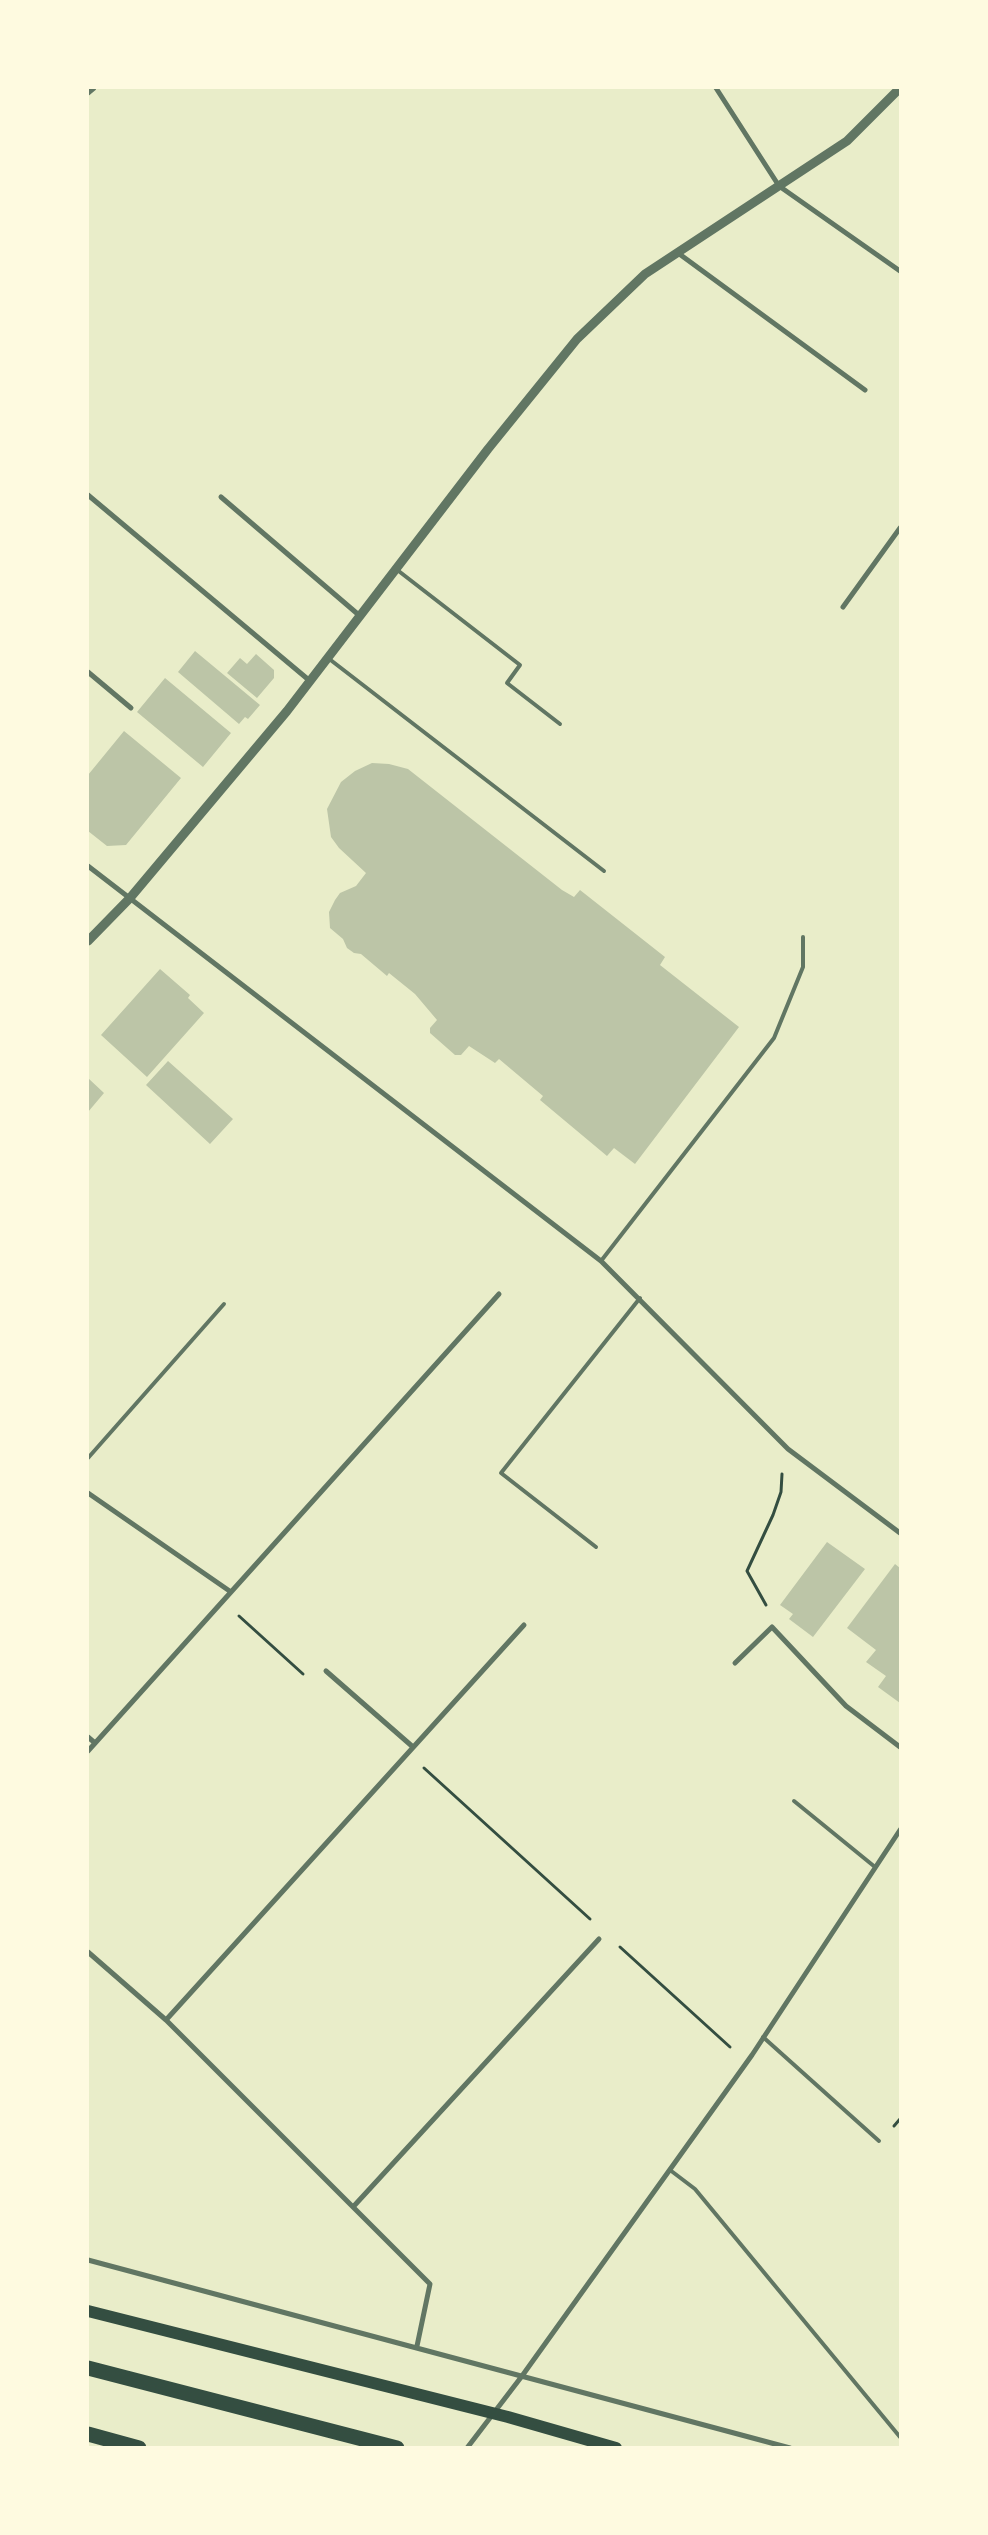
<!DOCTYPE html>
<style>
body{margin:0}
#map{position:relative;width:988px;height:2535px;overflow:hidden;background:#e9edc9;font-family:"Libre Baskerville",serif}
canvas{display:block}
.frame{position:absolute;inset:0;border:89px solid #fefae0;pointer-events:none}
</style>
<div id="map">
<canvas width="988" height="2535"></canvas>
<div class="frame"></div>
</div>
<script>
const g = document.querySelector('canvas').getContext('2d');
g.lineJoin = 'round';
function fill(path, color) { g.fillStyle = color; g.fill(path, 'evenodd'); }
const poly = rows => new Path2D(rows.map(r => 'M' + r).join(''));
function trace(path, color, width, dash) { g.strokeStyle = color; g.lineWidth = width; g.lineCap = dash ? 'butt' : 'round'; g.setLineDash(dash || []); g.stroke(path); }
const building = poly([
 [195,651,260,705,248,719,245,717,239,724,178,672],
 [256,654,274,670,274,678,257,698,227,673,240,658,247,664],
 [165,678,231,733,203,767,137,712],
 [124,731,181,778,126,845,107,846,88,831,88,775],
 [372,763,389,764,408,769,562,890,574,897,580,890,665,957,660,965,739,1027,635,1164,614,1148,607,1156,540,1100,543,1096,499,1059,495,1063,469,1046,461,1055,455,1055,430,1033,430,1028,437,1020,415,994,389,973,387,976,361,954,354,953,347,948,343,939,330,928,329,912,335,900,340,893,356,886,366,873,339,848,331,837,327,809,341,782,355,771],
 [160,969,190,995,188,998,204,1013,147,1077,101,1035],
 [168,1061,233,1119,210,1144,146,1085],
 [88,1078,104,1093,88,1112],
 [827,1542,865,1569,813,1637,789,1619,793,1614,780,1605],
 [895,1564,900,1568,900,1703,878,1687,886,1676,866,1662,876,1650,847,1628]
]);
const path = poly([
 [766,1605,747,1571,773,1515,781,1492,782,1474],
 [239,1616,303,1674],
 [424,1768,590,1919],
 [620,1947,730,2047],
 [894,2126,900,2119]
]);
const service = poly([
 [396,569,520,665,507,683,560,724],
 [328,658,604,871],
 [601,1261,774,1038,803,967,803,937],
 [88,1458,224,1304],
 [596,1547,501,1473,640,1298],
 [794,1801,875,1867],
 [763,2037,879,2141],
 [670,2170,695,2189,900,2437]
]);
const minor = poly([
 [716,88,779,186,900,271],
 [88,93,94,88],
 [678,253,865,390],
 [88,495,310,681],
 [221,497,360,616],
 [843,607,900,528],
 [88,672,131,708],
 [88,866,601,1261,788,1449,900,1533],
 [88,1493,231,1592,88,1751],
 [231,1592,499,1294],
 [735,1663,772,1627,846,1706,900,1747],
 [326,1671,413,1747],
 [88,1737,95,1743],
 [88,1952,166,2020,430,2284,417,2346],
 [166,2020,524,1625],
 [353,2207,599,1939],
 [88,2260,790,2448],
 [467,2448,522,2376,752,2055,900,1830]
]);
const tertiary = poly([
 [88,941,130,898,287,711,488,449,577,339,645,274,847,141,900,88]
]);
const primary = poly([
 [88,2311,508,2417,616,2448]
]);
const motorway = poly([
 [88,2368,397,2448],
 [88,2434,139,2448]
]);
fill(building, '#bcc5a7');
trace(path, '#344e41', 3);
trace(service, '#617663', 4);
trace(minor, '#617663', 5);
trace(tertiary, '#617663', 9);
trace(primary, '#344e41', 12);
trace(motorway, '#344e41', 15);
</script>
